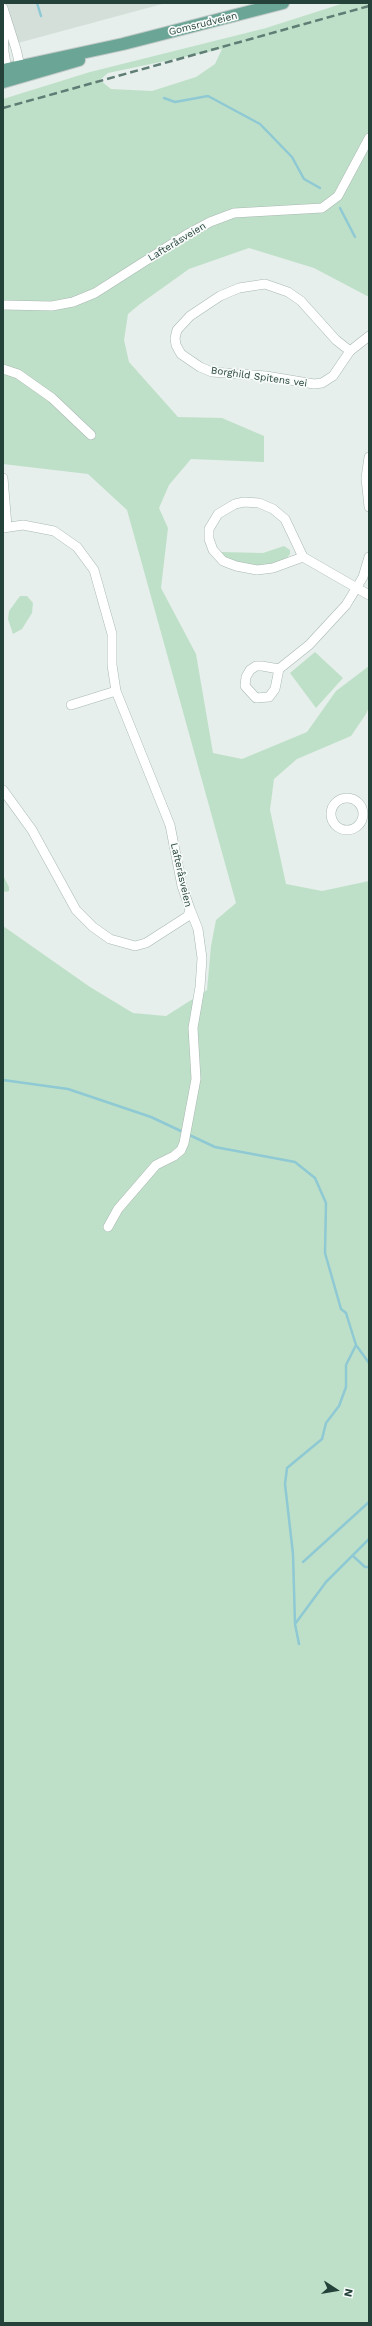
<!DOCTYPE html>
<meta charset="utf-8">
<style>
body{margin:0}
#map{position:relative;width:372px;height:2326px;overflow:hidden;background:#e6efeb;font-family:"Work Sans",sans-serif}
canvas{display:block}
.frame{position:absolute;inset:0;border:4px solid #24423a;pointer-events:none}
.north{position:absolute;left:316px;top:2270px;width:40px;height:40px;-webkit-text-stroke:3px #f7fbf9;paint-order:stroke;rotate:102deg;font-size:11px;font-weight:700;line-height:16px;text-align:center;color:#24423a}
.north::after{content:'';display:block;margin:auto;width:14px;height:18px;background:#24423a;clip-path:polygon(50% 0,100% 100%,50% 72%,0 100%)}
</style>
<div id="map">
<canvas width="372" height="2326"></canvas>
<div class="frame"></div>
<div class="north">N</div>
</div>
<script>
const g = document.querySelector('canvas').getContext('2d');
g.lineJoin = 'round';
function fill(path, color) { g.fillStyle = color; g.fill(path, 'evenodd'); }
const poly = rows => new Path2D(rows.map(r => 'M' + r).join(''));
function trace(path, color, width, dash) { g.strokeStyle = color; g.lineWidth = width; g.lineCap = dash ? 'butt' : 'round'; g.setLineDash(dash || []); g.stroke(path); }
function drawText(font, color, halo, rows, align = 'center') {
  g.font = font + ' "Work Sans",sans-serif'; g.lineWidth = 3.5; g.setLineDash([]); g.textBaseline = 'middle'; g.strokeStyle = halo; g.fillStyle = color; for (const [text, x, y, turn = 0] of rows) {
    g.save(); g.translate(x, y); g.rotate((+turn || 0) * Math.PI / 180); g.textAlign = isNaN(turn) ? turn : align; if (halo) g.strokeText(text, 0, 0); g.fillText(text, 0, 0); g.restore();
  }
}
const built = poly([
 [3,3,166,3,3,47]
]);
const green = poly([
 [344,3,369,3,369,297,314,268,249,248,189,269,140,304,128,314,124,340,129,362,178,417,222,418,264,436,264,462,191,459,169,485,159,508,168,528,161,588,196,654,213,753,242,759,307,732,336,691,369,666,369,707,366,714,351,736,297,759,274,779,270,810,286,884,322,891,369,881,369,2323,3,2323,3,926,90,987,133,1013,166,1016,207,990,211,946,216,920,236,903,127,510,88,474,3,464,3,99,90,72,266,28],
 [222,49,215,64,196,77,152,91,111,89,100,80,108,73],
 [284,546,290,550,290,554,286,559,268,565,252,567,236,564,223,556,221,552,263,553],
 [20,596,27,596,33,603,32,613,22,629,13,634,8,619,9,611],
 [315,652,343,678,316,708,290,673],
 [3,875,9,887,9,891,6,892,3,891]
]);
const stream = poly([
 [37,3,41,16],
 [164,98,175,102,208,96,260,124,292,157,304,179,320,188],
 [340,208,355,237],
 [3,1080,68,1089,151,1117,215,1147,295,1162,315,1178,326,1203,325,1253,341,1309,346,1313,356,1345,369,1363],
 [353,1556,365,1567,369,1567],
 [303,1562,369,1502],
 [295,1624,326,1582,369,1539],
 [299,1644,295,1624,293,1554,285,1484,287,1468,322,1439,326,1423,339,1406,346,1387,346,1365,356,1345]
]);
const minor = poly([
 [3,8,16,49,20,66,19,72],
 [3,23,4,52,7,69,12,73],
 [3,305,52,306,73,302,95,293,186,235,210,222,234,213,322,208,338,196,369,138],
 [350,351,336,340,301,301,288,292,265,284,239,288,220,296,190,316,177,330,175,338,176,345,181,354,200,367,212,372,266,376,314,384,322,383,333,376,350,351,369,336],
 [3,369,18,374,52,398,91,435],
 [369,457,366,478,369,507],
 [3,478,7,526],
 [3,528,23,525,54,531,77,547,94,570,112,634,112,665,116,691,170,825,182,886,190,909,188,916,146,943,135,946,110,939,93,927,76,910,32,830,3,790],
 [303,557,273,568,257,570,236,566,223,561,213,550,209,539,209,529,218,514,235,504,244,502,259,503,273,509,285,519,303,557,369,595],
 [256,666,262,666,279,669,275,689,269,697,256,698,245,686,246,677,250,670,256,666],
 [279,669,309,645,346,605,363,577,369,557],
 [71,705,116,691],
 '331 814a16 16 0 1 1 32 0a16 16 0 1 1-32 0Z',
 [108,1227,118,1209,156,1165,174,1156,181,1150,184,1143,196,1079,193,1028,200,987,202,958,198,929,190,909]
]);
const primary = poly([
 [3,70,123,44,283,3],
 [3,82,79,60]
]);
const rail = poly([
 [3,108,369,6]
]);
const streetNames = [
 ["Gomsrudveien",203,24,-14],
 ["Lafteråsveien",177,242,-31],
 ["Borghild Spitens vei",259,377,8],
 ["Lafteråsveien",181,875,77]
];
fill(built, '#d4dfda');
fill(green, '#bfe0c8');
trace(stream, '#8ec9d4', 2.5);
trace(minor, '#a8b8b2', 10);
trace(primary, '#c2cac8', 14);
trace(minor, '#fff', 9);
trace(primary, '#6aa596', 12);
trace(rail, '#5f7d75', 2.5, [8, 4]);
drawText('10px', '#24423a', '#f7fbf9', streetNames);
</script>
